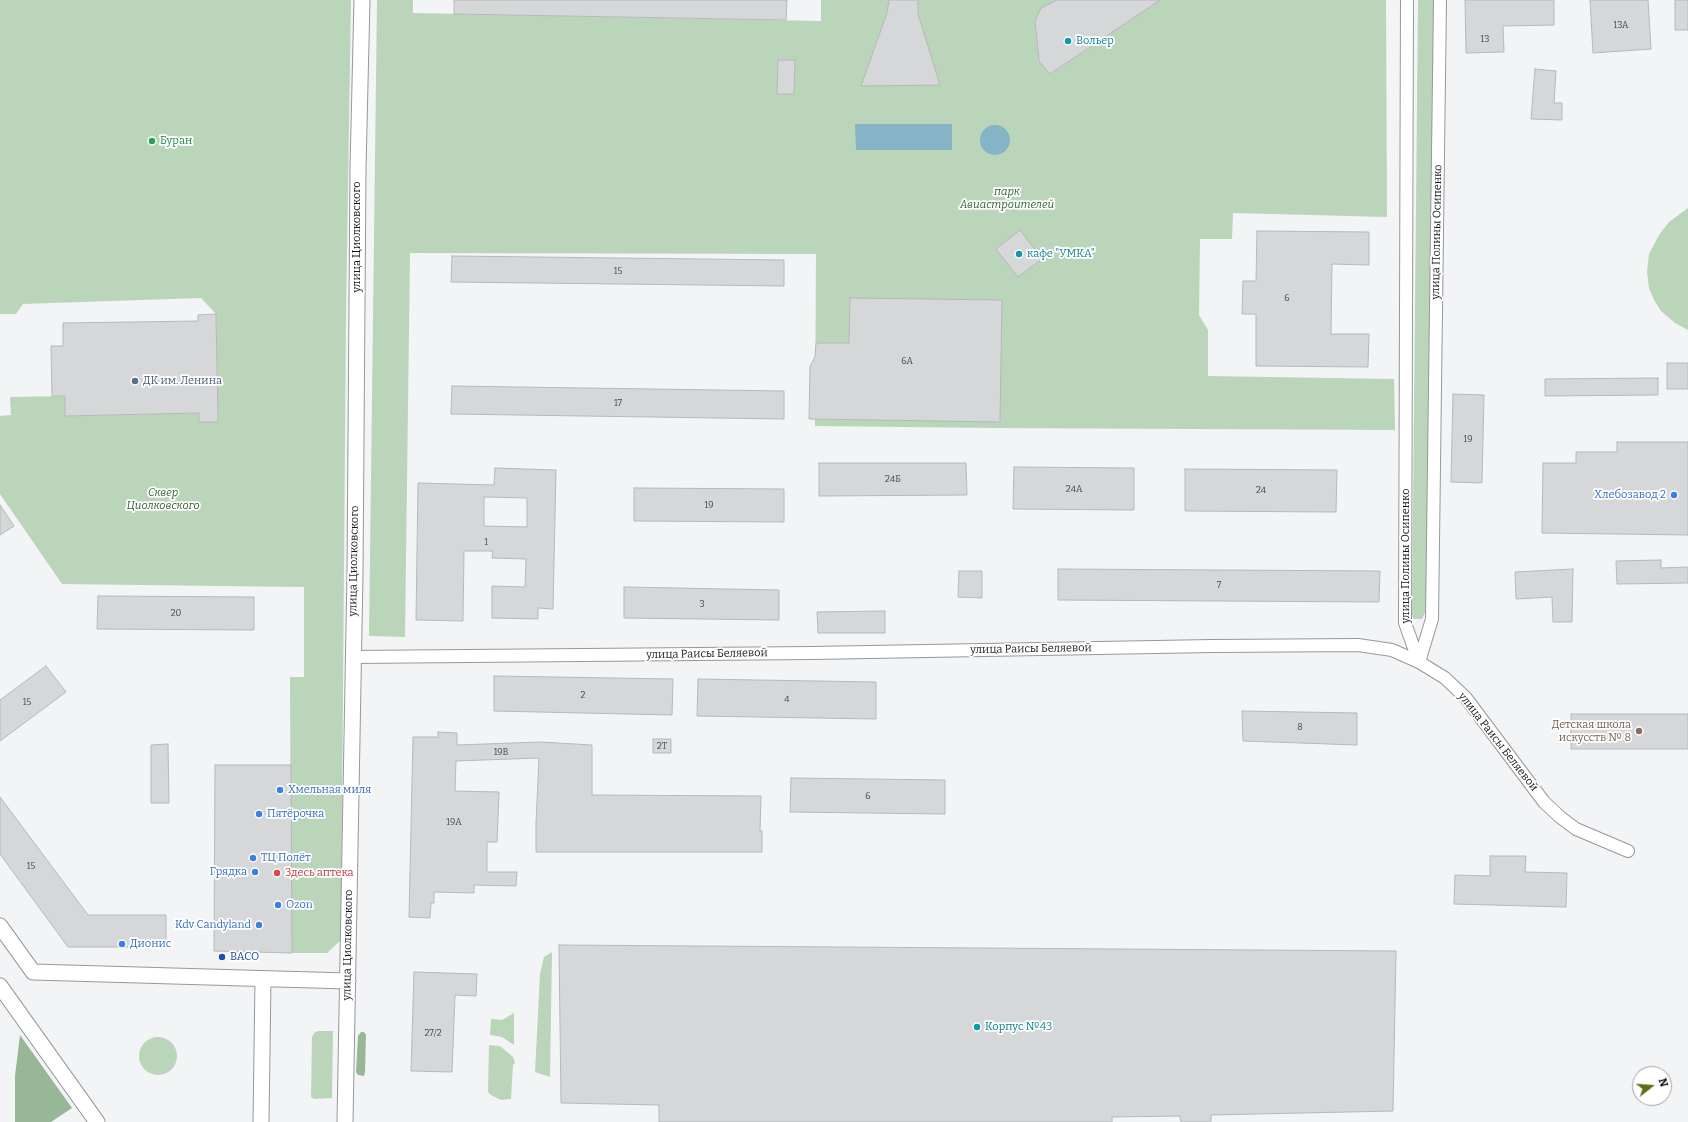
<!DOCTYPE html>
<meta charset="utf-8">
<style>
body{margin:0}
#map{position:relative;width:1688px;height:1122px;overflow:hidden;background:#f2f4f6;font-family:Bitter,serif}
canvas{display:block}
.north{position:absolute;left:1632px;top:1066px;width:40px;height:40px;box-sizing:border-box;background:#fff;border:1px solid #a2a3a3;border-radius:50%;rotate:73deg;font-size:11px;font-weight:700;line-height:16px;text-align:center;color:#171819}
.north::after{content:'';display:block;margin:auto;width:14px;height:18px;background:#606e18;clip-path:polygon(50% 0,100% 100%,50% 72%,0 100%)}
</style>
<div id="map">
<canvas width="1688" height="1122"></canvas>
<div class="north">N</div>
</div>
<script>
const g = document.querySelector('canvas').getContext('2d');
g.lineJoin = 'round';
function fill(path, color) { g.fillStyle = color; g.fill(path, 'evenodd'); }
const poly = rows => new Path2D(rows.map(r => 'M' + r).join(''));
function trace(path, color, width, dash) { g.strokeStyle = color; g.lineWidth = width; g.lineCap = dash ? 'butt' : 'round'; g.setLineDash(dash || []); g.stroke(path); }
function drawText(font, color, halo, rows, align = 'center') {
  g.font = font + ' Bitter,serif'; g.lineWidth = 3.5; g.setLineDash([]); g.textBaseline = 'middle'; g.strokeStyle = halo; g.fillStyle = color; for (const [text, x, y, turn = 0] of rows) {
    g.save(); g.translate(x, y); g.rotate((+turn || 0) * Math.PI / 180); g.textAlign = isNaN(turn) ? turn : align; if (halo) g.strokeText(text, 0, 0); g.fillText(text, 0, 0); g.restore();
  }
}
const green = poly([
 [0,0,351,0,346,313,341,940,327,953,291,953,290,677,304,677,304,587,62,584,0,494,0,416,11,415,10,397,65,396,65,416,199,413,199,422,218,422,216,314,201,298,23,304,16,314,0,314],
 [377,0,413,0,413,13,821,21,821,0,1386,0,1387,217,1233,213,1232,239,1200,239,1199,315,1208,330,1208,376,1394,379,1395,430,991,428,815,426,816,254,410,253,405,637,369,636],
 [1418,0,1434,0,1427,608,1422,619,1414,619,1412,616],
 [1688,208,1688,330,1675,323,1661,311,1654,300,1649,288,1647,272,1649,254,1659,235,1669,222],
 [552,952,550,1077,535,1072,540,974,544,957],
 [514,1013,514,1045,502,1037,490,1035,491,1019,502,1020],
 [318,1031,333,1031,332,1098,314,1099,311,1097,312,1037,314,1033],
 '139 1056a19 19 0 1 1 38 0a19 19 0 1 1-38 0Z',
 [489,1045,500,1046,513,1057,515,1063,513,1065,511,1099,501,1100,491,1095,488,1092]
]);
const forest = poly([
 [361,1032,364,1032,366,1035,365,1072,364,1076,358,1075,356,1072,358,1036],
 [20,1035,72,1108,51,1122,15,1122,15,1076]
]);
const water = poly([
 [855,124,952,124,952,150,856,150],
 '980 140a15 15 0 1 1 30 0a15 15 0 1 1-30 0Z'
]);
const building = poly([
 [454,0,787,0,786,20,454,14,454,0],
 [889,0,918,0,918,14,940,85,861,86,887,13,889,0],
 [1057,0,1160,0,1050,74,1039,61,1035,21,1041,8,1057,0],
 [1465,0,1554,0,1554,25,1503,26,1504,52,1466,53,1465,0],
 [1590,0,1648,0,1651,49,1593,53,1590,0],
 [1675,0,1688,0,1688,30,1675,30,1675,0],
 [778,60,795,60,794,94,777,94,778,60],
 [1535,69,1556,71,1554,103,1562,103,1562,120,1531,119,1535,69],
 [1020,230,1042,259,1018,277,996,249,1020,230],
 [1257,231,1369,232,1369,265,1332,264,1331,334,1369,334,1368,367,1256,366,1256,314,1242,314,1243,281,1256,281,1257,231],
 [452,256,784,260,784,286,451,282,452,256],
 [850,298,1002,300,1000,422,809,419,810,366,815,357,816,343,849,343,850,298],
 [216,314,218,422,199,422,199,413,65,416,65,396,52,396,51,346,63,346,63,323,198,321,198,315,216,314],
 [1667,363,1688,363,1688,389,1667,389,1667,363],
 [1658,378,1658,395,1545,396,1545,379,1658,378],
 [452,386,784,391,784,419,451,414,452,386],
 [1453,394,1484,395,1482,483,1451,482,1453,394],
 [1617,442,1688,442,1688,535,1542,533,1543,463,1576,463,1576,452,1617,452,1617,442],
 [819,463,966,463,967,495,819,496,819,463],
 [1014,467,1134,468,1134,510,1013,509,1014,467],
 [495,468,556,470,553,609,538,608,538,619,492,618,492,586,525,587,526,559,492,558,493,551,464,551,463,621,416,620,418,483,494,485,495,468],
 [484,497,527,498,527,527,484,526,484,497],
 [1185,469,1337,470,1336,512,1185,511,1185,469],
 [634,488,784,489,784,522,634,521,634,488],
 [0,505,14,526,0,535,0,505],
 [1661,560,1661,568,1688,567,1688,583,1617,584,1616,561,1661,560],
 [1058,569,1380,571,1379,602,1058,600,1058,569],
 [1573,569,1572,622,1553,622,1552,597,1516,599,1515,572,1573,569],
 [959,571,982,571,982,598,958,597,959,571],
 [624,587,779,590,779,620,624,618,624,587],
 [98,596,254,597,254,630,97,629,98,596],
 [885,611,885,633,818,633,817,612,885,611],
 [46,666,66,692,0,741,0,700,46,666],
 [494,676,673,679,672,715,494,711,494,676],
 [698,679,876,682,876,719,697,716,698,679],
 [1242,711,1357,713,1357,745,1243,741,1242,711],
 [1571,714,1688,714,1688,749,1571,749,1571,714],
 [438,732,457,733,457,745,540,742,592,745,592,795,761,796,760,831,762,831,762,852,536,852,536,823,539,758,456,761,455,791,499,792,497,842,487,842,487,872,517,872,516,886,474,885,474,893,434,892,434,903,431,903,430,918,409,917,413,737,438,737,438,732],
 [653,739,671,739,671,753,653,753,653,739],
 [168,744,169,803,151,803,151,745,168,744],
 [215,765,291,765,292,953,214,951,215,765],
 [791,778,945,780,945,814,790,812,791,778],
 [0,797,88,915,166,915,166,947,68,947,0,854,0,797],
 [1490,856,1526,856,1525,872,1567,873,1566,907,1454,904,1455,875,1490,876,1490,856],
 [559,945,1396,951,1393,1111,1211,1115,1211,1122,1181,1122,1180,1116,1112,1117,1112,1122,659,1122,659,1105,561,1103,559,945],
 [414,972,477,974,476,996,455,995,452,1072,411,1071,414,972]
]);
const minor = poly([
 [1407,0,1405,623,1419,662],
 [353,657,812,653,1213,646,1358,645,1392,650,1419,662,1445,678,1466,698,1544,802,1560,817,1576,829,1628,851],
 [1419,662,1432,619,1440,0]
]);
const tertiary = poly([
 [0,926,33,972,348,981],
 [0,986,97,1122],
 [261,1122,263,979],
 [345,1122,355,573,358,168,362,0]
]);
const markers = [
 [1068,41,4,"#0f9aa8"],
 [152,141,4,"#2e9e5b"],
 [1019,254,4,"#0f9aa8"],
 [135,381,4,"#5c6f8a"],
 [1674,495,4,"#3f7fe0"],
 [1639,731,4,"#8d6e63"],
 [280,790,4,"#3f7fe0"],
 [259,814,4,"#3f7fe0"],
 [253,858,4,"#3f7fe0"],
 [255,872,4,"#3f7fe0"],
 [277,873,4,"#e0444e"],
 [278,905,4,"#3f7fe0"],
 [259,925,4,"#3f7fe0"],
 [122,944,4,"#3f7fe0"],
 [222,957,4,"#1a4fb4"],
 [977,1027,4,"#0f9aa8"]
];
const numberNames = [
 ["13А",1621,25],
 ["13",1485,39],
 ["15",618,271],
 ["6",1287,298],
 ["6А",907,361],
 ["17",618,403],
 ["19",1468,439],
 ["24Б",893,479],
 ["24А",1074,489],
 ["24",1261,490],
 ["19",709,505],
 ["1",486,542],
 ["7",1219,585],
 ["3",702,604],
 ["20",176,613],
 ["2",583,695],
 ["4",787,699],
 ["15",27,702],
 ["8",1300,727],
 ["2Т",662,746],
 ["19В",501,752],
 ["6",868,796],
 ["19А",454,822],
 ["15",31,866],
 ["27/2",433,1033]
];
const cultureNames = [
 ["Вольер",1076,41],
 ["кафе \"УМКА\"",1027,254],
 ["Корпус №43",985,1027]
];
const leisureNames = [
 ["Буран",160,141]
];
const parkNames = [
 ["парк",1007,192],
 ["Авиастроителей",1007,205],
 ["Сквер",163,493],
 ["Циолковского",163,506]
];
const streetNames = [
 ["улица Полины Осипенко",1437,232,-89],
 ["улица Циолковского",357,237,-90],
 ["улица Полины Осипенко",1406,556,-90],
 ["улица Циолковского",354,561,-89],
 ["улица Раисы Беляевой",1031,649,-1],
 ["улица Раисы Беляевой",707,654,-1],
 ["улица Раисы Беляевой",1498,742,52],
 ["улица Циолковского",348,945,-89]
];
const serviceNames = [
 ["ДК им. Ленина",143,381]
];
const shopNames = [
 ["Хлебозавод 2",1666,495,"right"],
 ["Хмельная миля",288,790],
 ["Пятёрочка",267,814],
 ["ТЦ Полёт",261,858],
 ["Грядка",247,872,"right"],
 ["Ozon",286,905],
 ["Kdv Candyland",251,925,"right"],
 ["Дионис",130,944]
];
const educationNames = [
 ["Детская школа",1631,725],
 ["искусств № 8",1631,738]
];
const healthNames = [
 ["Здесь аптека",285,873]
];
const transitNames = [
 ["ВАСО",230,957]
];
fill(green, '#bbd5ba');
fill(forest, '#98b797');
fill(water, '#84b4c5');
fill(building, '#d5d7d9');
trace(building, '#b6b8ba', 1);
trace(minor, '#96989a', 14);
trace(tertiary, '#96989a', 17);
trace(minor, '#fff', 12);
trace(tertiary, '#fff', 15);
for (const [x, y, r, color] of markers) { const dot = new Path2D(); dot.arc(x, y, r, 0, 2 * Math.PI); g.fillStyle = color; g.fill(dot); trace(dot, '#fff', 1.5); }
drawText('9px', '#464849', null, numberNames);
drawText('11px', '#0d838f', '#fff', cultureNames, 'left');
drawText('11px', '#27864d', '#fff', leisureNames, 'left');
drawText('italic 11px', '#305e32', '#fff', parkNames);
drawText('11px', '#171819', '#fff', streetNames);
drawText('11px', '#4e5e75', '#fff', serviceNames, 'left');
drawText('11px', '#366cbe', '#fff', shopNames, 'left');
drawText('11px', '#785e54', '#fff', educationNames, 'right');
drawText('11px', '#be3a42', '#fff', healthNames, 'left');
drawText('11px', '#164399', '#fff', transitNames, 'left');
</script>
